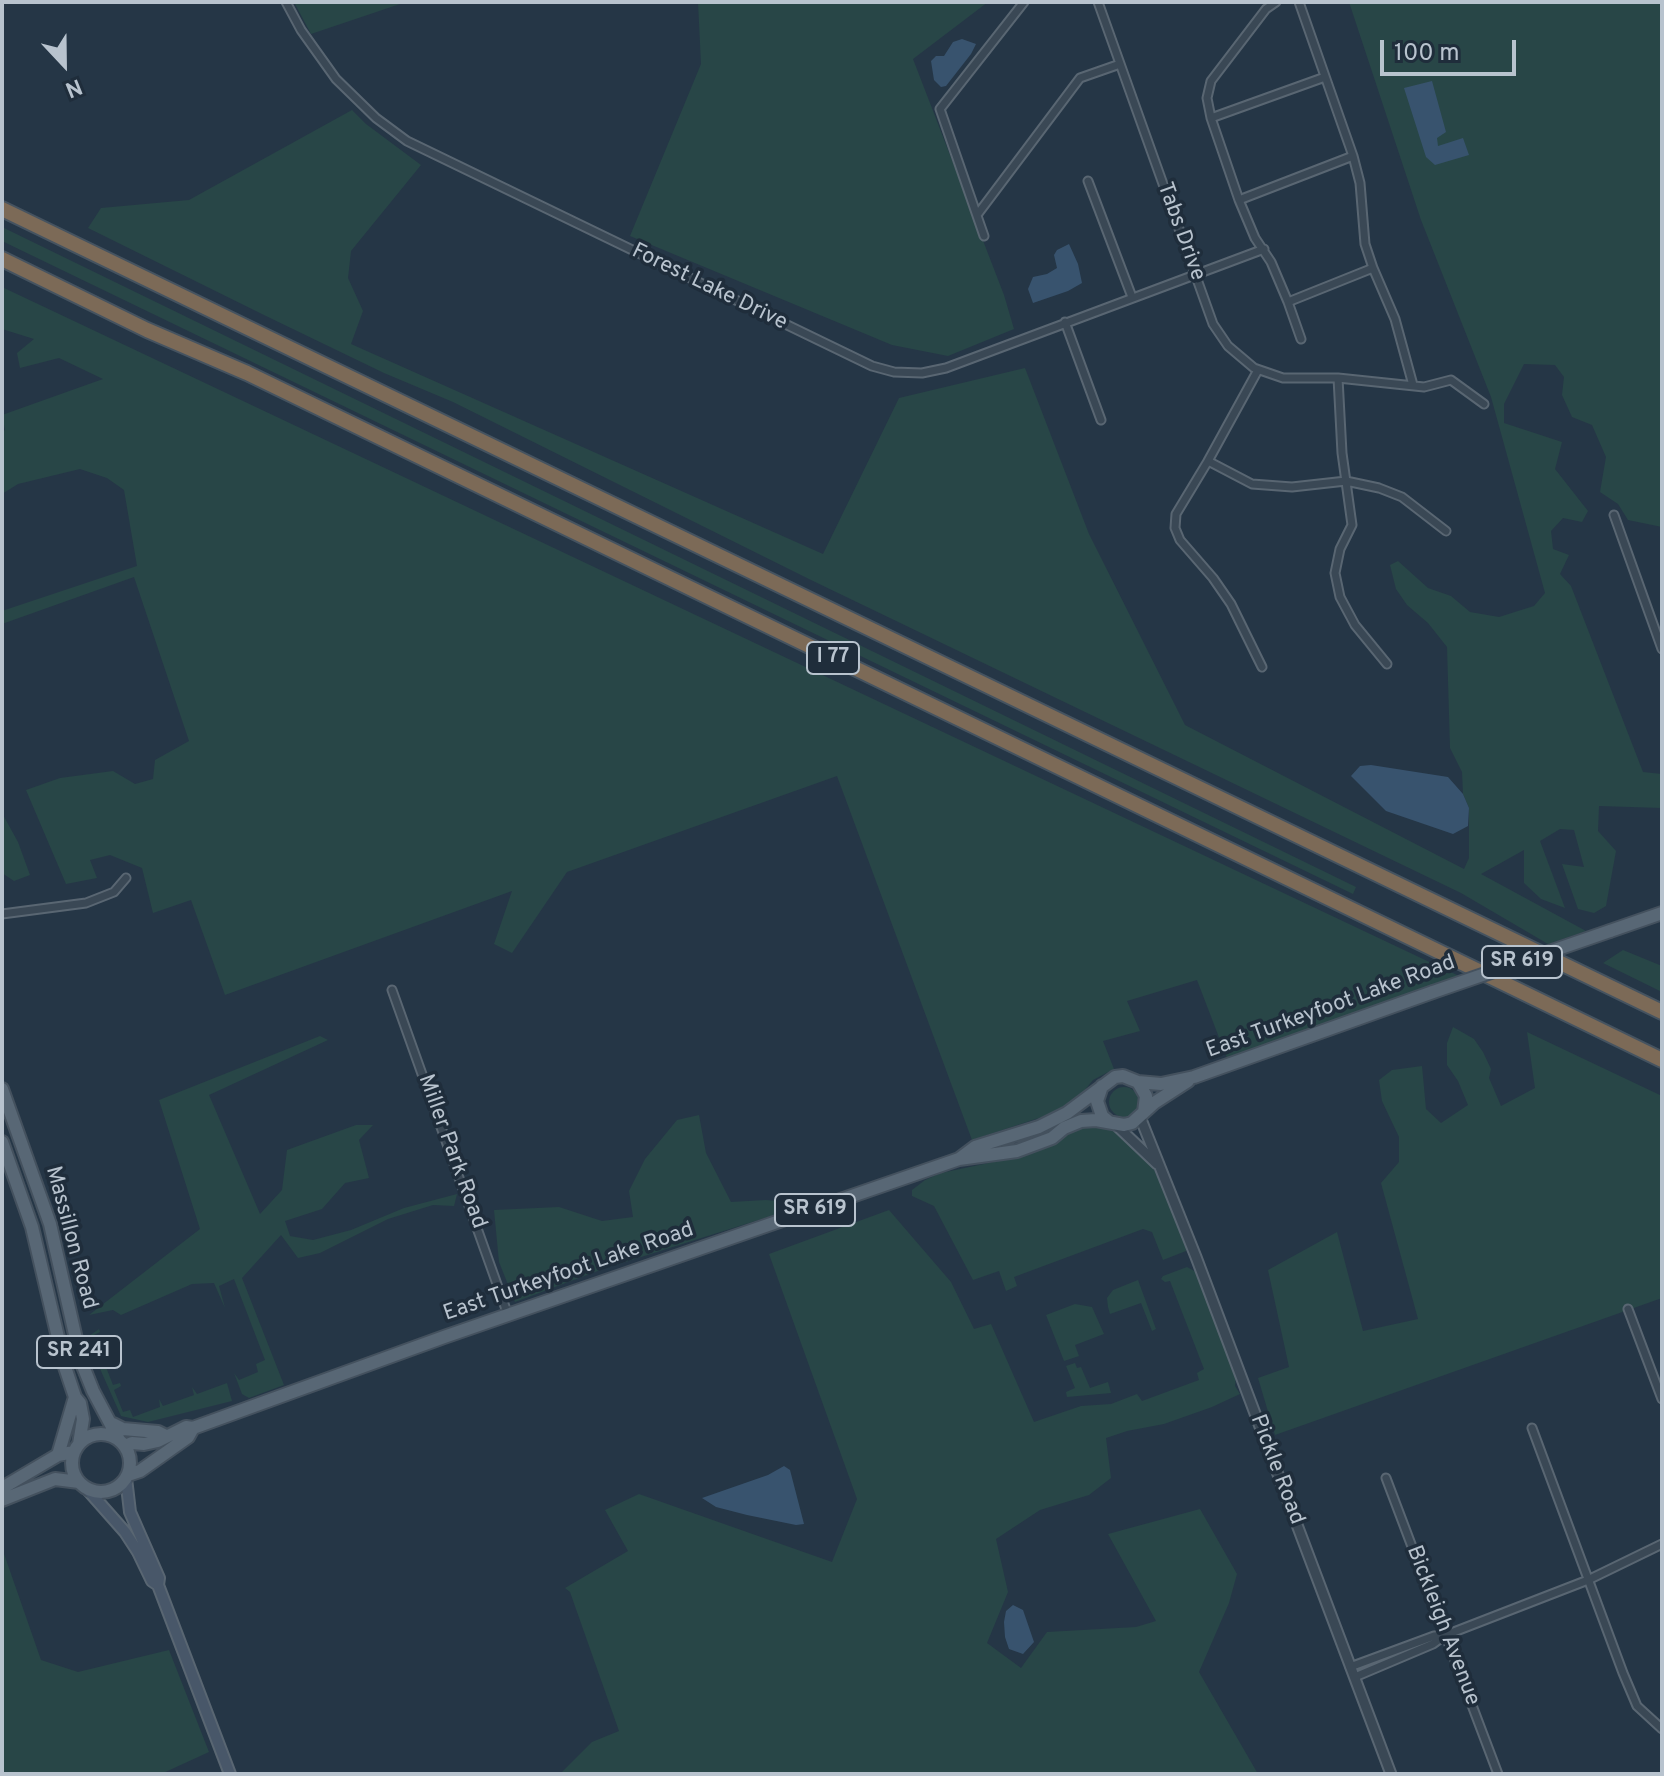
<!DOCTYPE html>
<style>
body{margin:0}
#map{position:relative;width:1664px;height:1776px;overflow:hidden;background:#253646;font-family:Overpass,sans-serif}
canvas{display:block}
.frame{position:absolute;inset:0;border:4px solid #b8c3ce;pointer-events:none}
.north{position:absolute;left:24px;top:24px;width:80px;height:80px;-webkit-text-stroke:6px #1f2d3b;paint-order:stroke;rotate:158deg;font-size:22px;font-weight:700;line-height:32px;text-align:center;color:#b8c3ce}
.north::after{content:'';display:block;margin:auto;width:28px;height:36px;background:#b8c3ce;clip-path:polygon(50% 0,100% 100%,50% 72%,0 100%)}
.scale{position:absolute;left:1380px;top:40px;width:136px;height:36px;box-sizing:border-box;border:4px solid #b8c3ce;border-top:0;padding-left:10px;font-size:24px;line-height:28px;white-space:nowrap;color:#b8c3ce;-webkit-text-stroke:6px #1f2d3b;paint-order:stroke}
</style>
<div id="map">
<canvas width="1664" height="1776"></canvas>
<div class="frame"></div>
<div class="north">N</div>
<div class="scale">100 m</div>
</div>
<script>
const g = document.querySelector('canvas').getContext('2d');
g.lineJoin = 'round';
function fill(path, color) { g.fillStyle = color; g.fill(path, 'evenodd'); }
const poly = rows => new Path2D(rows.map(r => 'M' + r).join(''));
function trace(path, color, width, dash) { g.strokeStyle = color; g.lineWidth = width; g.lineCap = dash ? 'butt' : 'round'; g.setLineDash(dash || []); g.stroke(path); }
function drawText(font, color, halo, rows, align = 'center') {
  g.font = font + ' Overpass,sans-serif'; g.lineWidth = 7; g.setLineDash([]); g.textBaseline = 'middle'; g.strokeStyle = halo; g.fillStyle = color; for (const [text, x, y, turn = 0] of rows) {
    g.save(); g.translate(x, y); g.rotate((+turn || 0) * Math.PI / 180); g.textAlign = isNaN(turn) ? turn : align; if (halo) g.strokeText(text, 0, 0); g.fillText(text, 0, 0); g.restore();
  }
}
const green = poly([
 [294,2,406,2,311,34],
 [698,2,988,2,913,59,1004,295,1014,329,948,356,892,345,630,236,701,64],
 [1349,2,1662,2,1662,527,1628,520,1618,504,1600,492,1606,457,1592,425,1572,417,1562,395,1564,377,1555,365,1524,364,1504,404,1504,423,1562,442,1555,469,1588,511,1582,522,1563,518,1551,531,1553,549,1569,555,1560,574,1571,586,1643,772,1662,774,1662,808,1599,806,1598,831,1616,851,1606,906,1594,913,1578,909,1562,864,1584,867,1574,830,1560,829,1540,841,1565,908,1541,899,1524,883,1524,850,1481,874,1586,931,1548,944,1461,893,811,580,453,402,384,373,266,316,88,228,101,208,189,200,352,110,366,124,421,165,351,251,348,278,363,311,351,344,823,554,899,398,1025,368,1089,534,1185,725,1464,869,1469,858,1469,808,1463,794,1462,772,1450,748,1447,647,1428,623,1407,605,1396,589,1390,565,1398,561,1428,588,1451,596,1470,612,1499,617,1534,606,1545,593,1491,397,1421,220],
 [2,227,1356,887,1353,894,2,241],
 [2,287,1459,976,1228,1061,1197,980,1127,1001,1140,1031,1103,1041,1114,1069,1093,1080,1079,1097,1051,1114,972,1140,837,776,567,872,512,953,494,944,512,891,225,995,191,900,153,913,142,868,110,855,90,860,97,878,66,884,26,790,60,778,113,771,135,784,153,779,155,760,189,741,134,577,2,624,2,611,137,566,124,490,107,478,80,469,18,484,2,494,2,432,5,430,2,415,103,379,59,358,20,368,17,353,34,339,2,329],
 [2,813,18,842,30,875,14,881,2,873],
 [1623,950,1662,966,1662,992,1603,963],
 [1453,1027,1474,1039,1483,1052,1491,1069,1489,1078,1501,1106,1535,1088,1527,1032,1662,1096,1662,1298,1275,1435,1258,1378,1289,1367,1268,1270,1337,1232,1363,1331,1418,1319,1381,1183,1399,1162,1399,1137,1382,1101,1379,1080,1392,1070,1422,1066,1426,1109,1441,1123,1468,1105,1458,1081,1447,1065,1447,1043],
 [320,1036,328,1040,209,1095,260,1214,282,1190,287,1150,356,1125,373,1125,359,1140,369,1178,345,1183,322,1209,285,1221,290,1236,313,1240,351,1230,404,1208,457,1194,454,1206,433,1205,388,1219,320,1253,298,1258,281,1235,242,1278,284,1385,249,1398,242,1394,234,1373,239,1380,258,1372,256,1364,265,1360,234,1279,219,1286,225,1308,214,1283,192,1284,121,1315,113,1310,89,1315,200,1229,159,1100],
 '1109 1102a15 15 0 1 1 30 0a15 15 0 1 1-30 0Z',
 [699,1115,706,1153,731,1202,766,1200,797,1203,787,1211,603,1269,515,1302,499,1262,494,1210,559,1207,602,1221,633,1217,629,1191,645,1159,677,1120],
 [1094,1126,1106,1127,1123,1136,1153,1168,1166,1191,1186,1245,1186,1251,1163,1260,1152,1232,1143,1229,1014,1277,1017,1286,1006,1291,999,1271,973,1280,934,1206,912,1196,912,1190,925,1180,941,1173,1017,1157,1051,1144,1080,1127],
 [889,1210,951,1282,974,1329,991,1324,1034,1422,1081,1406,1111,1404,1137,1394,1142,1401,1199,1380,1197,1373,1204,1369,1170,1281,1165,1282,1161,1279,1163,1276,1187,1267,1196,1272,1236,1377,1235,1386,1240,1394,1212,1407,1164,1424,1127,1431,1106,1438,1111,1478,1089,1495,1040,1510,996,1539,1008,1592,987,1643,1021,1668,1047,1632,1136,1627,1156,1621,1108,1534,1200,1509,1237,1574,1229,1603,1199,1672,1258,1774,560,1774,592,1742,619,1731,570,1592,565,1588,628,1551,605,1510,639,1494,832,1562,857,1499,769,1254],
 [1138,1280,1156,1329,1152,1331,1141,1303,1110,1314,1108,1307,1107,1298,1113,1290],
 [1075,1304,1092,1307,1104,1334,1075,1345,1079,1356,1064,1361,1046,1315],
 [99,1329,100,1332,94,1335,103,1358,110,1356,111,1359,104,1362,113,1385,120,1383,121,1386,114,1390,123,1412,130,1410,133,1417,160,1407,159,1399,163,1406,194,1395,192,1387,197,1394,227,1383,232,1401,148,1422,121,1416,89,1344,89,1336],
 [1075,1363,1077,1368,1081,1367,1090,1388,1108,1382,1111,1393,1067,1397,1066,1392,1075,1388,1066,1366],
 [2,1548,41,1660,78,1672,169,1650,209,1752,161,1774,2,1774]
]);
const water = poly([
 [962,39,976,44,971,54,946,86,941,87,934,80,931,61,936,56,944,56,953,42],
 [1432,81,1446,132,1437,138,1438,146,1463,138,1469,155,1435,165,1426,157,1404,88],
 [1069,244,1078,264,1082,283,1068,291,1033,303,1028,289,1033,277,1047,274,1057,268,1054,255,1057,250],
 [1371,765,1448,777,1463,794,1469,808,1468,826,1453,834,1386,811,1351,776,1360,766],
 [784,1466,790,1470,804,1524,796,1525,747,1515,716,1507,702,1498,768,1475],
 [1013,1605,1023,1610,1034,1642,1023,1654,1009,1649,1005,1637,1004,1622,1006,1611]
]);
const minor = poly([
 [286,2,301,30,336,79,376,118,407,141,872,366,894,372,922,373,946,368,1264,249],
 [1098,2,1213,324,1228,346,1254,368,1283,378,1338,378,1424,387,1451,380,1484,404],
 [1299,2,1353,156],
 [1211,118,1207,98,1211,81,1266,9,1276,2],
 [1088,181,1132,297],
 [1239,200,1211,118,1325,77],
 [977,215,1080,78,1120,64],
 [984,236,940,109,1024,2],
 [1288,302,1271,262,1255,238,1239,200,1353,156,1360,183,1365,244,1373,268],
 [1065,322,1101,420],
 [1301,339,1288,302,1373,268,1395,319,1413,385],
 [1258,370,1208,461,1252,484,1292,487,1346,481,1379,488,1402,497,1446,531],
 [1338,378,1342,453,1352,525,1340,549,1335,573,1340,597,1355,625,1387,664],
 [1208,461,1176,514,1175,528,1180,540,1213,578,1231,604,1262,667],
 [1614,515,1662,649],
 [2,914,86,903,114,892,126,878],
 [392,990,508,1315],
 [1628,1309,1662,1399],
 [1532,1428,1623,1673,1637,1706,1662,1729],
 [1386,1478,1498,1774],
 [1350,1667,1434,1636,1446,1635,1588,1580,1662,1544],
 [1355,1677,1433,1644,1444,1636]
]);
const tertiary = poly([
 [1140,1117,1196,1257,1391,1774],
 [1116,1125,1157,1164]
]);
const secondary = poly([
 [126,1478,130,1512,159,1578,158,1585,230,1774],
 [87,1489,125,1532,138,1552,152,1581,158,1585]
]);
const primary = poly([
 [1610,931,1662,913],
 [1138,1082,1161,1084,1194,1077,1433,992],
 [1102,1086,1097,1101,1102,1116,1108,1121],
 [2,1089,50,1224,81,1361,93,1391,119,1440],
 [2,1142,32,1227,65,1367,75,1397,80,1403,83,1419,79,1444],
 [959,1159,1017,1151,1052,1138,1064,1128,1081,1121,1096,1120,1124,1125,1132,1123,1154,1103,1188,1081],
 [113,1424,123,1429,158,1432,166,1436],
 '72 1463a29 29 0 1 1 58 0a29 29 0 1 1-58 0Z',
 [125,1446,132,1443,144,1444,158,1441,186,1427,193,1428,444,1337,959,1159,975,1147,1039,1127,1067,1113,1115,1077,1123,1076,1138,1082,1146,1096,1144,1112],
 [58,1455,75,1397],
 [128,1475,140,1471,188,1437,193,1428],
 [2,1488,58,1455,74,1452],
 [2,1500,55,1479,79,1482]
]);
const motorway = poly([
 [2,209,1662,1012],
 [2,259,147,330,247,373,1662,1060]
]);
const primaryBridge = poly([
 [1433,992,1610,931]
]);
const shields = [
 [833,658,52],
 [1522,962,80],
 [815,1210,80],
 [79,1352,84]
];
const shieldNames = [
 ["I 77",833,658],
 ["SR 619",1522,962],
 ["SR 619",815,1210],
 ["SR 241",79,1352]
];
const streetNames = [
 ["Tabs Drive",1180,232,70],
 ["Forest Lake Drive",709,288,26],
 ["East Turkeyfoot Lake Road",1331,1008,-20],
 ["Miller Park Road",451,1152,70],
 ["Massillon Road",70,1238,75],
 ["East Turkeyfoot Lake Road",569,1273,-19],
 ["Pickle Road",1276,1470,69],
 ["Bickleigh Avenue",1442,1626,69]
];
fill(green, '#284647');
fill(water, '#38536e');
trace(minor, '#596672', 11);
trace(tertiary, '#596672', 13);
trace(secondary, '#596672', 14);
trace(primary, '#44515e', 16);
trace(motorway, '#455360', 18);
trace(minor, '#3a4855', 7);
trace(tertiary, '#3a4855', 9);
trace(secondary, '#485769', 10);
trace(primary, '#586775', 12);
trace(motorway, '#7c6a57', 14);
trace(primaryBridge, '#44515e', 16, []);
trace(primaryBridge, '#586775', 12);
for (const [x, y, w] of shields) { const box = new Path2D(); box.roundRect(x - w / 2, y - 16, w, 32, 6); g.fillStyle = '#1f2d3b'; g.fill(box); trace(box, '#b8c3ce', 2); }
drawText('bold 20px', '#b8c3ce', null, shieldNames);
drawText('22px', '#b8c3ce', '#1f2d3b', streetNames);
</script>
